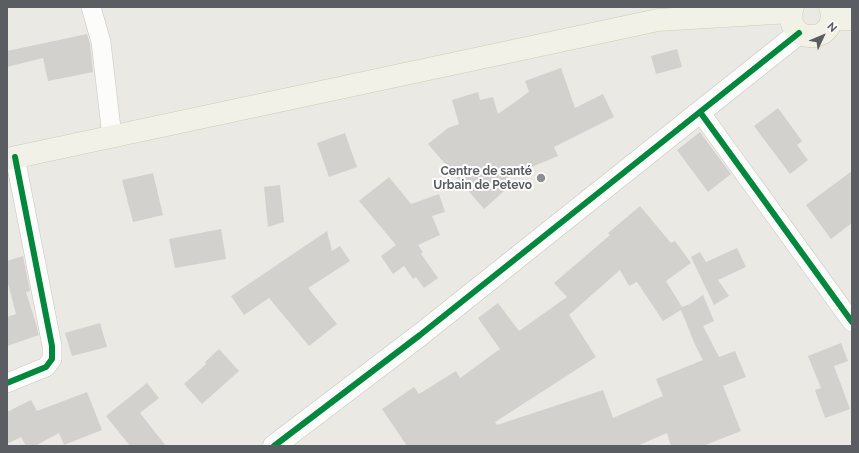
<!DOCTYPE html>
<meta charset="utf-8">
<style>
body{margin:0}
#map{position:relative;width:859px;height:453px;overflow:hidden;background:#eae9e4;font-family:Raleway,sans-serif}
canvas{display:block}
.frame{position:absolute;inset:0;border:8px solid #5a5d62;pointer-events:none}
.north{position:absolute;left:803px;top:16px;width:40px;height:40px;-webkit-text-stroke:3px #fff;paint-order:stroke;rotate:46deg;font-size:11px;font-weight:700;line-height:16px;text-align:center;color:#5a5d62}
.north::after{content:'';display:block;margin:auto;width:14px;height:18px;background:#5a5d62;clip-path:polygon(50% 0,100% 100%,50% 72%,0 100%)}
</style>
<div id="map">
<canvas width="859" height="453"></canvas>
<div class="frame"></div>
<div class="north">N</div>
</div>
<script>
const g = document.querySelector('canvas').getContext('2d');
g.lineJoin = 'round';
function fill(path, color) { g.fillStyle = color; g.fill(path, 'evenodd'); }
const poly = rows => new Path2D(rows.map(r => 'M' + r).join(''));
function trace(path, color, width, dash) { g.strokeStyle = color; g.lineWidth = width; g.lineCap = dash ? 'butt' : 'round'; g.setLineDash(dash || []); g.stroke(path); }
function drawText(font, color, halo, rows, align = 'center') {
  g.font = font + ' Raleway,sans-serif'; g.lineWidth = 4; g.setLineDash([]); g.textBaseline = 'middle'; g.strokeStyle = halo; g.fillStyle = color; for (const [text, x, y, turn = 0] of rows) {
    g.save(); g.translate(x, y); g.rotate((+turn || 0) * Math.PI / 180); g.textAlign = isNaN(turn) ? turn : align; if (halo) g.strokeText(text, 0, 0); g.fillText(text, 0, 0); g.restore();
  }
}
const building = poly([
 [87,34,90,44,93,72,48,81,43,58,7,67,7,51],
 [677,49,682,67,656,74,651,56],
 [561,68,575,108,603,94,614,117,554,147,558,156,508,177,513,183,484,209,428,144,448,128,459,124,452,100,478,92,480,100,493,97,498,114,529,92,525,81],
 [778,108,802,141,797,145,808,160,790,174,754,126],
 [700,132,731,174,708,192,677,150],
 [345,133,357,167,329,177,317,143],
 [852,171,852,223,831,239,806,205],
 [153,173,163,215,133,222,122,180],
 [389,177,411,204,439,194,445,212,432,216,440,235,418,245,423,252,421,254,438,278,424,288,416,277,413,279,404,266,393,274,381,256,396,245,359,201],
 [280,185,284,222,268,227,264,187],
 [640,206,671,243,675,241,691,263,666,281,682,307,690,304,703,295,714,321,703,326,719,357,735,351,746,377,723,386,741,431,703,446,671,446,667,433,637,446,407,446,382,409,414,387,419,394,456,371,460,378,500,349,478,318,498,303,519,331,567,297,554,283,610,235,608,233],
 [620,270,629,286,637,282,663,321,681,310,696,347,703,360,656,379,663,396,613,418,603,390,497,425,495,422,596,357,569,315],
 [221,229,226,259,175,268,169,239],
 [327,231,332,251,340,246,350,261,308,288,337,324,309,346,269,298,244,315,231,296],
 [737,248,746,267,718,280,729,296,714,305,691,257,700,252,706,262],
 [23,256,30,291,26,292,36,324,39,335,7,346,7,317,16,314,7,280,7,261],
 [100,323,107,347,72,356,65,333],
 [841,343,848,361,834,366,850,409,825,418,815,390,821,388,808,356],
 [219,349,239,371,202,404,184,384,206,364,205,362],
 [147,383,159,398,140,413,166,446,130,446,106,416],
 [87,392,102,430,64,445,59,433,35,446,26,446,21,437,7,444,7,412,31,400,37,411]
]);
const street = poly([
 [91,7,101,42,112,137],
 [700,112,852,322],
 [7,383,46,367,52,359,52,346,15,157]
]);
const secondary = poly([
 [274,446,420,335,799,33]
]);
const primary = poly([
 [793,7,791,12,792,24,799,33,807,36,816,36,823,33,829,27,832,19,831,8,830,7],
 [832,19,852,19],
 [7,159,658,20,791,12]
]);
const cycleway = poly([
 [700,112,852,322],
 [7,383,46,367,52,359,52,346,15,157],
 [274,446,420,335,799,33]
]);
const markers = [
 [541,178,5,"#8c8e90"]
];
const poiNames = [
 ["Centre de santé",532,171],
 ["Urbain de Petevo",532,185]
];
fill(building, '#d2d1ce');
trace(street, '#c6c6c5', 20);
trace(secondary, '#c7c7c6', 23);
trace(primary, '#d2cab1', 23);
trace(street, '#fcfcfb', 19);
trace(secondary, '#fcfcfb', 22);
trace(primary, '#f2f1e7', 22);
trace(cycleway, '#00873e', 6);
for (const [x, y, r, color] of markers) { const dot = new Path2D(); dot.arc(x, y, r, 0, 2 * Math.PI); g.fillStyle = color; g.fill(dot); trace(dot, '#fff', 1.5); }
drawText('bold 12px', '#5a5d62', '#fff', poiNames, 'right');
</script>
